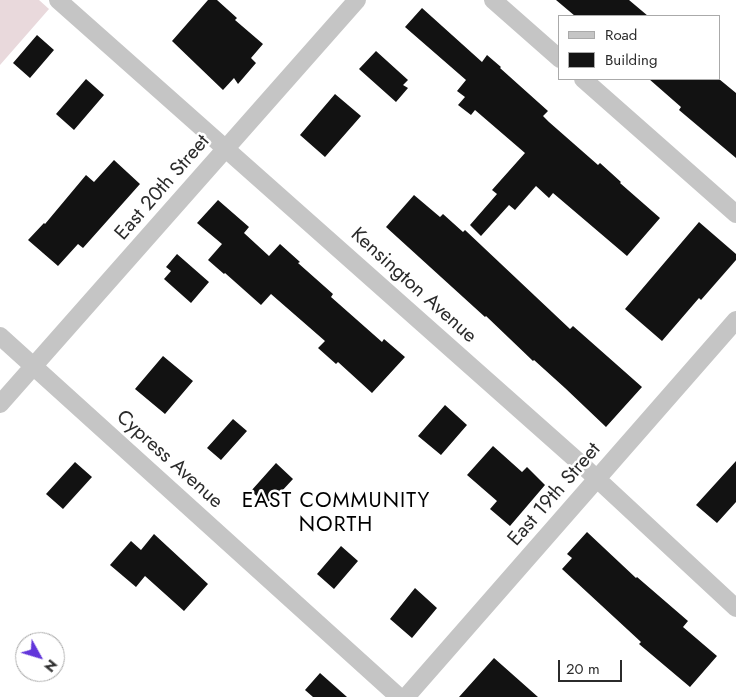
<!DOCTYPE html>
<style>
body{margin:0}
#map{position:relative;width:736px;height:697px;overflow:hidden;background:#fff;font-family:Jost,sans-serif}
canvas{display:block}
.legend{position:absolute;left:558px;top:15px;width:162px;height:65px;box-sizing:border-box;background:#fff;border:1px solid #aaa;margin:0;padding:6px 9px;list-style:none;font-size:15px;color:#2b2b2b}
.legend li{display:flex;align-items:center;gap:10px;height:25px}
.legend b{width:25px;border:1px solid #aaa}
.north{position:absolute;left:15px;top:632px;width:50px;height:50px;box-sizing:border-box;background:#fff;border:1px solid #aaa;border-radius:50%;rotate:129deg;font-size:14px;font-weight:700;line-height:20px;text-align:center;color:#2b2b2b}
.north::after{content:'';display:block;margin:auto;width:18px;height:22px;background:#6236da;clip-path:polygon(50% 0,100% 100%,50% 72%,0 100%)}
.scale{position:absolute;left:558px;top:660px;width:64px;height:22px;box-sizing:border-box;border:2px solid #2b2b2b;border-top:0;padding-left:6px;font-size:15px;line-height:18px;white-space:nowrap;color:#2b2b2b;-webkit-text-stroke:4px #fff;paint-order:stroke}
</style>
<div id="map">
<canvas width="736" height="697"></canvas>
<ul class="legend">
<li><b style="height:6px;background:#c5c5c5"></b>Road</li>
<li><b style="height:14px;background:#121212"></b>Building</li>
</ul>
<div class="north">N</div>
<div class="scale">20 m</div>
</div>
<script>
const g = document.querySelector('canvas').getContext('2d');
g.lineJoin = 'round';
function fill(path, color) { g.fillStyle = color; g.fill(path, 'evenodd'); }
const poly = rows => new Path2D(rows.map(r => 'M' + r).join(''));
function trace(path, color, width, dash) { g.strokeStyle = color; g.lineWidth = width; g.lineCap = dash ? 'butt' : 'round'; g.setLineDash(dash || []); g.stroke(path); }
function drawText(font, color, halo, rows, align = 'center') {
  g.font = font + ' Jost,sans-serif'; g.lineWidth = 5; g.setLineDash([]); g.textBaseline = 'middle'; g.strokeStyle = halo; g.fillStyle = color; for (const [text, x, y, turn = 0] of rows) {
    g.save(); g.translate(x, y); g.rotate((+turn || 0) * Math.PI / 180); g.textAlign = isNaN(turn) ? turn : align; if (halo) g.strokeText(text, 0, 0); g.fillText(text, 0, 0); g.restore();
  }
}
const green = poly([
 [0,0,39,0,49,9,0,65]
]);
const building = poly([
 [208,0,217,0,237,18,235,20,263,44,251,58,256,63,238,84,234,78,223,90,172,41],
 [556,0,629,0,648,16,575,16],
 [422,8,482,62,487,55,501,67,500,68,548,111,543,116,549,122,598,165,600,163,621,182,620,183,660,218,627,256,553,193,549,198,536,186,515,210,509,205,481,236,470,225,497,194,492,190,525,153,475,110,471,115,458,105,465,97,457,91,466,80,405,27],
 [37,35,54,50,30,78,13,63],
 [376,51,408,80,403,85,408,88,396,102,359,69],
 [86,79,104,95,74,130,56,114],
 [649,79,719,79,736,93,736,158,679,110,681,107],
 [335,94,361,116,325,157,300,135],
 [114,160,140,184,83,248,78,244,58,266,28,240,44,223,45,224,86,175,94,182],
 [414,195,440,217,443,214,463,232,465,230,570,329,573,326,642,387,606,427,565,388,534,360,533,361,486,316,485,317,386,227],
 [218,200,249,227,244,233,269,256,280,244,300,262,298,263,333,294,331,297,382,342,384,339,405,357,372,393,338,362,336,364,318,348,325,341,271,294,261,305,225,273,224,274,208,260,222,244,197,223],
 [699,222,736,254,736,260,701,300,699,298,662,341,625,309],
 [177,254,209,282,191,303,164,279,171,271,166,267],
 [163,356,193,381,165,414,135,389],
 [445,405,467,425,441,455,418,436],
 [233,419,247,431,221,460,207,448],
 [493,446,522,472,527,467,545,485,510,526,490,509,497,501,467,475],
 [736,461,736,502,717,523,696,505],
 [75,462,92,477,63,509,46,494],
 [276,463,293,479,268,506,251,491],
 [587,532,636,578,637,577,688,621,683,627,717,656,690,687,639,644,641,642,562,569,572,558,567,554],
 [154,534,208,584,184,611,145,576,136,587,110,565,131,541,141,550],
 [341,546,358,561,334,589,317,574],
 [415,588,437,608,412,638,390,619],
 [494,658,538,697,459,697],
 [320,673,347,697,313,697,305,690]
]);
const street = poly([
 [58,0,581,464,736,608],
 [493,0,560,59],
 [583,79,736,214],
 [0,336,399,697],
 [0,404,357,0],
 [406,697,736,320]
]);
const streetNames = [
 ["East 20th Street",163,188,-49],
 ["Kensington Avenue",413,286,42],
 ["Cypress Avenue",169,460,42],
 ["East 19th Street",555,495,-49]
];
const neighbourhoodNames = [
 ["EAST COMMUNITY",336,502],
 ["NORTH",336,526]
];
fill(green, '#e9d9dc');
fill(building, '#121212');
trace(street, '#c5c5c5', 18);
drawText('20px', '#2b2b2b', '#fff', streetNames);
g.letterSpacing = '1px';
drawText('21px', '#000', '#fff', neighbourhoodNames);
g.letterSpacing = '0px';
</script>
